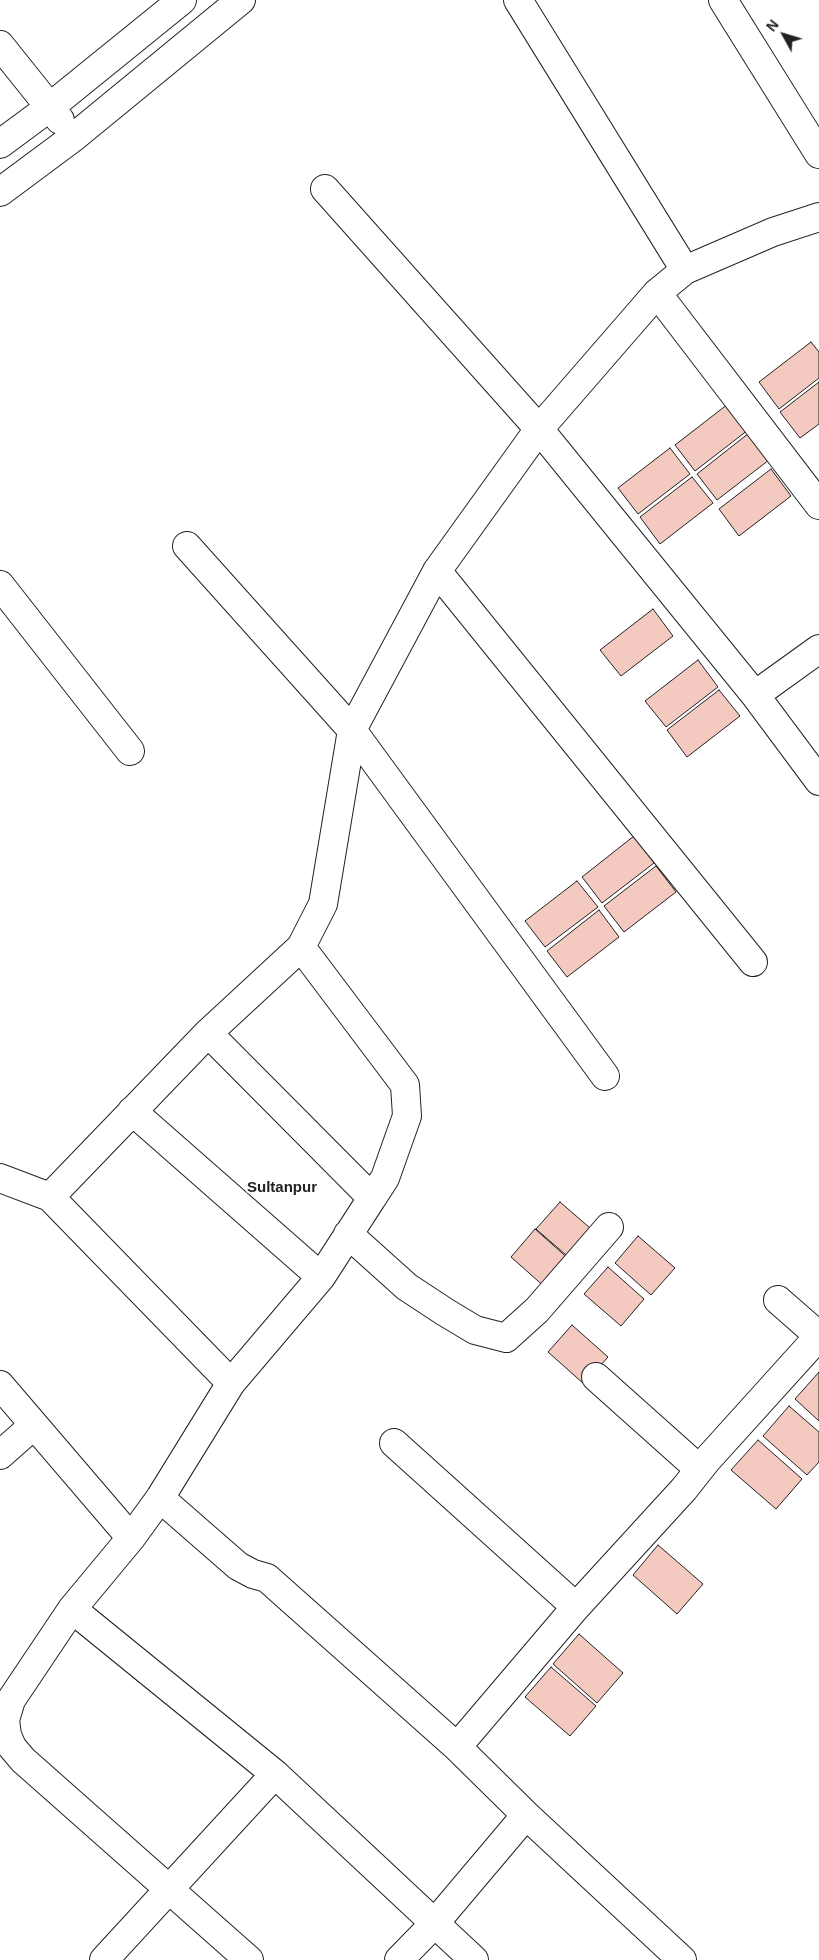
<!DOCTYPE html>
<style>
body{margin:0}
#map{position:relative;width:819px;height:1960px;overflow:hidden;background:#fff;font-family:Arial,sans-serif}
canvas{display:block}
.north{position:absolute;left:759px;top:10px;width:50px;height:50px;-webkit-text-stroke:4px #fff;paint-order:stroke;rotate:309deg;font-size:14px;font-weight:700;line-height:20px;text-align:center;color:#222}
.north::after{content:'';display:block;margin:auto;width:18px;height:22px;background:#222;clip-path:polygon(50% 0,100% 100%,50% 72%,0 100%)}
</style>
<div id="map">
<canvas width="819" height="1960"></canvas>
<div class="north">N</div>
</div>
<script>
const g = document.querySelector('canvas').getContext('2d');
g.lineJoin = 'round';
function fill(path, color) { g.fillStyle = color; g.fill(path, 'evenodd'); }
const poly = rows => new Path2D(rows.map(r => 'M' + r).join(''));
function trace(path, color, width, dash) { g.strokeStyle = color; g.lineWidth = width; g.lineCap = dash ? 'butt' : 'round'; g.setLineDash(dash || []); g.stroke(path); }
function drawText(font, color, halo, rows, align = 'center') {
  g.font = font + ' Arial,sans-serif'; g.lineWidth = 4; g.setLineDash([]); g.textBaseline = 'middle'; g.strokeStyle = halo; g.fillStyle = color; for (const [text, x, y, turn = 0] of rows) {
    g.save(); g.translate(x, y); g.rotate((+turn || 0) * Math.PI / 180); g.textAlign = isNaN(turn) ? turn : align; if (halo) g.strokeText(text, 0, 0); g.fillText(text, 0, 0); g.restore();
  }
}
const building = poly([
 [811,342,819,352,819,378,779,409,759,382,811,342],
 [819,382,819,424,800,438,780,412,819,382],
 [728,404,748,430,695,471,675,445,728,404],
 [749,433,769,460,717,500,697,474,749,433],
 [670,448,690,474,638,514,618,488,670,448],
 [771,469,791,496,739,536,719,509,771,469],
 [692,477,713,503,660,544,640,517,692,477],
 [653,609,673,636,621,676,600,650,653,609],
 [698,660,718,687,666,727,645,701,698,660],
 [719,690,740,716,687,757,667,730,719,690],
 [634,836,654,863,602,903,582,877,634,836],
 [656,866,676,892,624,932,604,906,656,866],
 [577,881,598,907,545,947,525,921,577,881],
 [599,910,619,937,567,977,547,951,599,910],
 [560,1202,597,1234,573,1261,536,1229,560,1202],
 [535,1229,571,1261,547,1289,511,1257,535,1229],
 [638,1236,675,1268,651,1295,615,1263,638,1236],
 [608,1267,644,1299,621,1326,584,1294,608,1267],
 [572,1325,608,1357,584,1384,548,1352,572,1325],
 [819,1372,819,1421,795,1399,819,1372],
 [789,1406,819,1432,819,1462,807,1475,763,1436,789,1406],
 [758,1440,802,1479,776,1509,731,1470,758,1440],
 [658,1545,703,1584,677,1614,633,1575,658,1545],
 [579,1634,623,1673,597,1703,553,1664,579,1634],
 [551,1667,596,1706,570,1736,525,1697,551,1667]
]);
const minor = poly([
 [518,0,685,270],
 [723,0,819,154],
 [0,45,60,120],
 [0,144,50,107,182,0],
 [325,189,539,429,755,695,819,781],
 [0,192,74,137,241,0],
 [657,293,819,505],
 [187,546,352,730,605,1076],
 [437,571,753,962],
 [0,585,130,751],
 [755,695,819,649],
 [301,947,405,1085,407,1116,385,1178,372,1198],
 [208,1033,372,1198,321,1277,231,1383],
 [132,1111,321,1277],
 [0,1178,50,1197,231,1383,160,1498,131,1538,72,1609,11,1700,5,1720,7,1735,12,1747,23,1760,249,1960],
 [50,1197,208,1033,301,947,323,904,352,730,437,571,539,429,657,293,685,270,773,232,819,217],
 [348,1234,407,1287,445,1312,475,1330,506,1338,537,1310,609,1227],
 [596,1377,699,1469],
 [0,1385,131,1538],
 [394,1443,576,1607],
 [0,1455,34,1425],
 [160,1498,238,1566,253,1574,267,1578,457,1747,526,1815,682,1960],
 [72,1609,275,1774,474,1960],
 [457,1747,576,1607,684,1489,707,1460,819,1336,778,1300],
 [104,1960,275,1774],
 [399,1960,434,1924,526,1815]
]);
const neighbourhoodNames = [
 ["Sultanpur",282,1188]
];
fill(building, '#f3c9c0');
trace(building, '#222', 1);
trace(minor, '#222', 30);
trace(minor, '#fff', 28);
drawText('bold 15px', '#222', '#fff', neighbourhoodNames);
</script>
